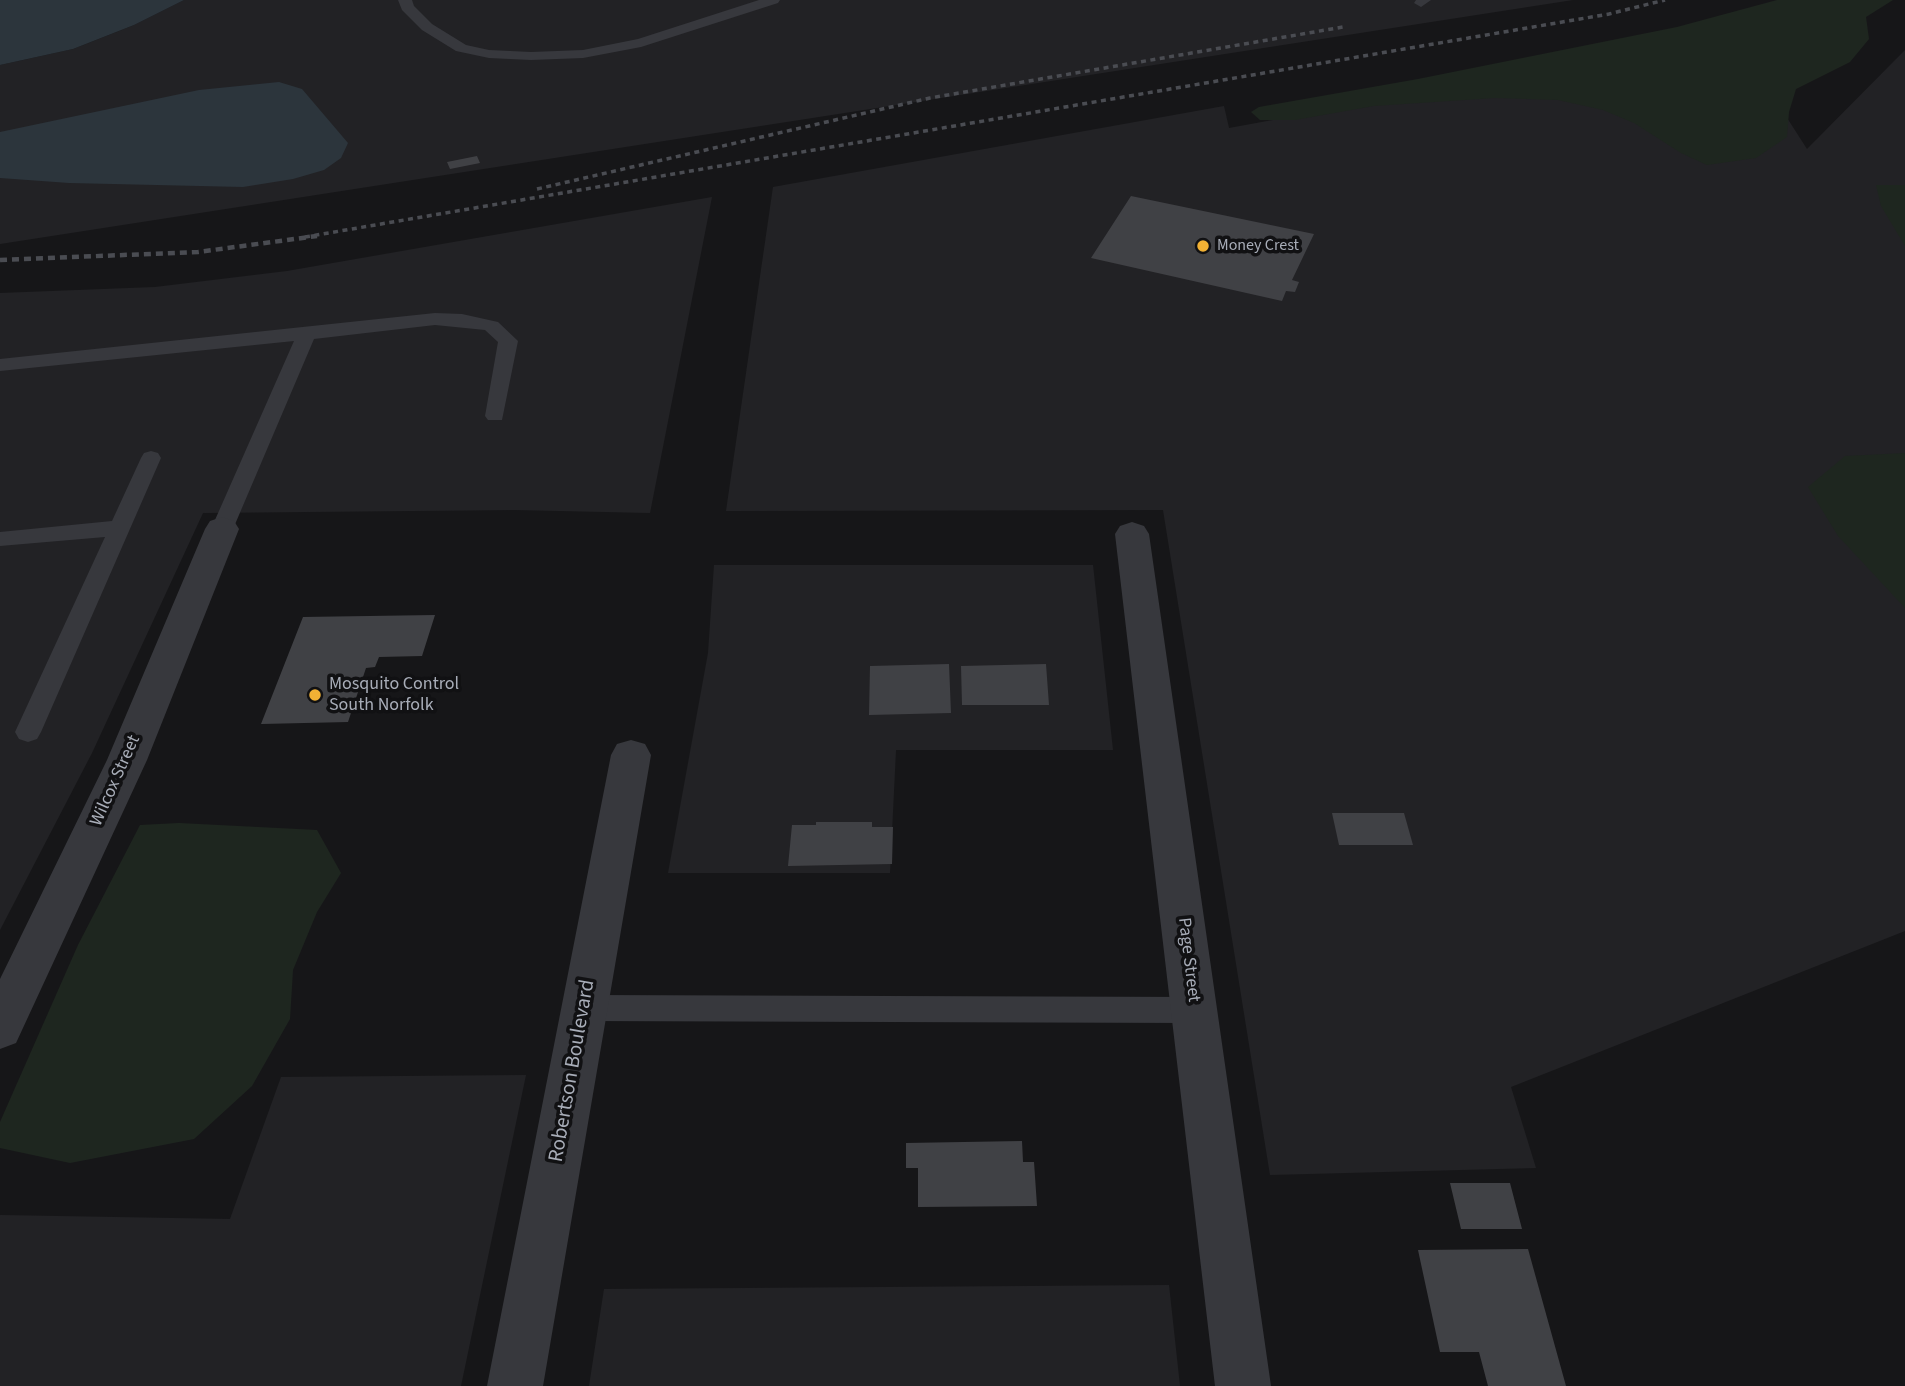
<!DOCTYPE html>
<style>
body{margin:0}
canvas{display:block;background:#161618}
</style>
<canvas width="1905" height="1386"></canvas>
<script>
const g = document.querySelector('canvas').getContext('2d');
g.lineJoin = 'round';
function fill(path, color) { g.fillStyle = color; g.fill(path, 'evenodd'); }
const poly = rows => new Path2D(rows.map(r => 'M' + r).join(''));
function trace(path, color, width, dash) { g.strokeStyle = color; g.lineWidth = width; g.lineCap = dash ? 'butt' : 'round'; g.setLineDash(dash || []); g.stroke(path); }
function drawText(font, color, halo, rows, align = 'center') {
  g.font = font + ' "Source Sans 3",sans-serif'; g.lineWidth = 7; g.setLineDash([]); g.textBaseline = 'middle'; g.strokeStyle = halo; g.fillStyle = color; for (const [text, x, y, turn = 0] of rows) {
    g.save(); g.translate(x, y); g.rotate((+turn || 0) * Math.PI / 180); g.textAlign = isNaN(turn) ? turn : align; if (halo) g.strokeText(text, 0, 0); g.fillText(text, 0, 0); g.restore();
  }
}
const built = poly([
 [184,0,1573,0,0,244,0,65,73,49,134,25],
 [1905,50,1905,931,1511,1087,1536,1168,1270,1175,1163,510,726,511,773,187,1224,106,1229,128,1558,68,1746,54,1807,149],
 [712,197,650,513,515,510,203,513,92,753,0,930,0,293,155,287,287,271],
 [714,565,1093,565,1113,750,896,750,890,873,668,873,708,653],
 [526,1075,461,1386,0,1386,0,1215,230,1219,281,1077],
 [1169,1285,1180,1386,589,1386,604,1289]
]);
const green = poly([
 [1777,0,1893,0,1866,17,1869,39,1850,62,1796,89,1789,112,1787,137,1756,158,1707,165,1681,153,1634,123,1603,110,1558,100,1495,98,1374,106,1295,120,1260,120,1251,112,1259,107,1418,79,1677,27],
 [1876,185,1905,185,1905,246,1881,206],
 [1905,453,1905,608,1838,536,1808,487,1845,456],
 [179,823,317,830,341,873,317,912,293,970,290,1019,252,1086,194,1139,70,1163,0,1148,0,1122,78,945,140,825]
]);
const water = poly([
 [0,0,184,0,134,25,73,49,0,65],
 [279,82,302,89,348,143,341,158,324,170,293,179,243,187,69,183,0,178,0,132,199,90]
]);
const building = poly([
 [477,156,480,163,450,169,447,162],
 [1131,196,1314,234,1292,280,1299,282,1295,292,1286,291,1282,301,1091,258],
 [435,615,422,656,379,657,375,667,366,668,348,722,261,724,303,617],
 [949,664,951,713,869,715,870,666],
 [1046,664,1049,705,962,705,961,666],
 [1332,813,1404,813,1413,845,1339,845],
 [816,822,872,822,872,827,893,827,892,864,788,866,792,825,816,825],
 [1022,1141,1023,1162,1034,1162,1037,1206,918,1207,918,1168,906,1168,906,1143],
 [1450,1183,1510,1183,1522,1229,1461,1229],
 [1528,1249,1566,1386,1488,1386,1479,1352,1440,1352,1418,1250]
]);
const lane = poly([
 [398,0,412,0,414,6,432,24,466,45,489,50,531,52,583,50,638,39,759,0,780,0,778,3,641,47,583,58,531,60,489,58,456,51,422,30,402,10,398,0],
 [1416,0,1431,0,1421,7,1414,3,1416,0],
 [435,313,462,314,498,322,518,341,502,420,488,420,485,416,498,342,485,330,435,325,314,339,233,529,230,534,222,536,214,534,211,529,294,341,0,371,0,359,435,313],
 [151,451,158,453,161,458,41,732,37,739,28,742,19,739,15,732,105,537,0,546,0,532,112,521,141,458,144,453,151,451],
 [585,995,1194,997,1204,1001,1209,1010,1204,1019,1194,1023,585,1021,575,1017,570,1008,575,999,585,995]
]);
const street = poly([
 [222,517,234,521,239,529,147,760,16,1043,0,1049,0,979,107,760,205,529,210,521,222,517],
 [1132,522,1144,526,1149,534,1271,1386,1215,1386,1115,534,1120,526,1132,522],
 [631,740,645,744,651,755,543,1386,487,1386,611,755,617,744,631,740]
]);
const railFar1 = poly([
 [537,189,930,98,1343,27],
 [305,237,1609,14,1665,0]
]);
const rail = poly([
 [0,260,198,252,317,236]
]);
const markers = [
 [1203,246,7,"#f2b134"],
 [315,695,7,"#f2b134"]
];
const farPoinames = [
 ["Money Crest",1217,246]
];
const poiNames = [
 ["Mosquito Control",329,685],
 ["South Norfolk",329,706]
];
const streetNames = [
 ["Wilcox Street",116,781,-66],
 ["Page Street",1188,960,83]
];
const nearStreetnames = [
 ["Robertson Boulevard",573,1071,-80]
];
fill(built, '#222225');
fill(green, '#1e261f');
fill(water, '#2c353c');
fill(building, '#404145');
fill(lane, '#37383d');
fill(street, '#37383d');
trace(railFar1, '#4a4c52', 3.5, [5, 4.5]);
trace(rail, '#4a4c52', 4.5, [7, 5]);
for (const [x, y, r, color] of markers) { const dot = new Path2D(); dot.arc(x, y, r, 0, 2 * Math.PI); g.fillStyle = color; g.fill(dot); trace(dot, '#111113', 2.5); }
drawText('16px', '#a8adb8', '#111113', farPoinames, 'left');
drawText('18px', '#a8adb8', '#111113', poiNames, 'left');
drawText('18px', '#a8adb8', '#111113', streetNames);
drawText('21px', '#a8adb8', '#111113', nearStreetnames);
</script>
